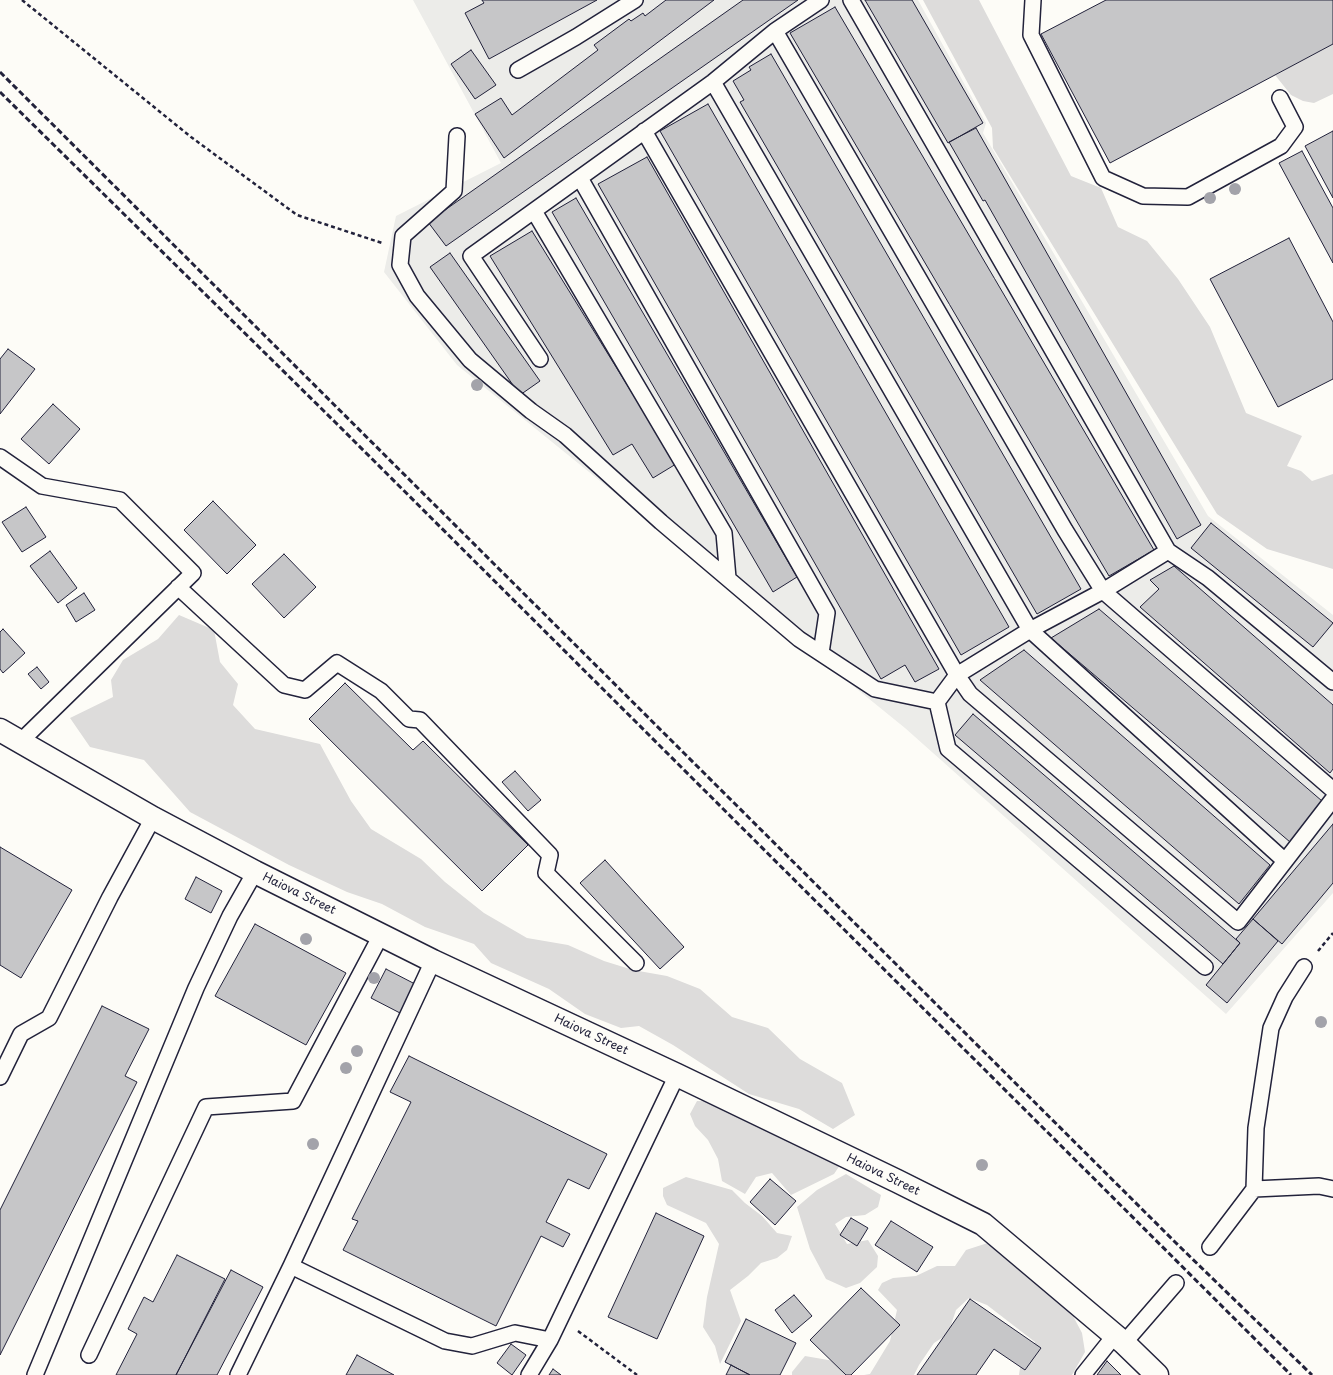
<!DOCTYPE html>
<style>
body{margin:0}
canvas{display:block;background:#fdfcf7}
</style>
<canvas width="1333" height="1375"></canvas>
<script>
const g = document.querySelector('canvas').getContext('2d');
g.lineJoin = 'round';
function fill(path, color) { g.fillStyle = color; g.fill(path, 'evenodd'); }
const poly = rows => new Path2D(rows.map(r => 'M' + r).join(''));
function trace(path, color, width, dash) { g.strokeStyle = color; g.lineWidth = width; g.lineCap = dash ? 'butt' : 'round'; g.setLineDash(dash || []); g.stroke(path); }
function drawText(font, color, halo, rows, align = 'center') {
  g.font = font + ' "Playpen Sans",sans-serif'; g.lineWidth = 3; g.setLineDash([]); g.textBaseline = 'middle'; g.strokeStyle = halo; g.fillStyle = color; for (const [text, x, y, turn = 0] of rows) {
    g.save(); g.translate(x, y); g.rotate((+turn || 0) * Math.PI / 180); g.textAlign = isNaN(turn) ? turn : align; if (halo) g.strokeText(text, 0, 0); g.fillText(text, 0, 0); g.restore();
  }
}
const built = poly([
 [413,0,918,0,986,123,983,133,1208,516,1333,615,1333,893,1226,1014,905,728,457,365,384,272,396,216,501,163]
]);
const green = poly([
 [923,0,979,0,1071,176,1101,188,1118,227,1147,241,1178,279,1210,327,1246,413,1302,436,1287,466,1301,471,1312,481,1333,474,1333,569,1267,549,1217,514,993,148,992,128],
 [1333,44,1333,94,1314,103,1303,101,1291,95,1275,75],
 [179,615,214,630,220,662,238,684,233,705,255,729,320,744,351,801,371,829,421,859,445,882,484,913,527,938,568,945,604,961,633,970,667,976,700,989,732,1017,768,1028,800,1059,842,1083,855,1115,833,1129,799,1109,749,1094,673,1045,639,1026,621,1028,585,1014,549,989,491,963,474,944,425,927,382,904,347,892,289,865,190,812,144,760,90,747,70,718,113,697,111,680,123,660,158,639],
 [697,1101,734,1102,844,1159,834,1174,791,1195,772,1173,756,1177,745,1194,722,1181,718,1159,708,1140,695,1126,690,1114],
 [846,1174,881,1195,878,1207,865,1215,846,1217,835,1224,847,1244,868,1240,878,1256,877,1267,860,1283,846,1288,826,1279,810,1249,797,1207,817,1190],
 [686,1177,732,1190,745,1203,762,1216,777,1233,792,1236,787,1250,777,1258,761,1263,748,1276,730,1290,741,1321,720,1364,715,1346,703,1327,707,1297,719,1244,706,1223,667,1205,663,1196,663,1188],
 [1000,1239,1063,1297,1082,1333,1085,1352,1072,1375,1019,1375,1020,1368,1035,1342,987,1305,969,1298,956,1310,948,1334,934,1343,919,1365,914,1375,864,1375,870,1374,890,1341,897,1310,878,1290,882,1283,893,1278,916,1276,937,1266,955,1266,966,1250],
 [805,1356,834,1361,845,1375,792,1375,792,1372]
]);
const building = poly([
 [482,0,597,0,489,59,465,13,484,3,482,0],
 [666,0,714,0,504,158,475,114,501,98,512,115,598,50,594,45,629,19,631,21,643,13,645,16,666,0],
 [743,0,798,0,446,246,428,222,743,0],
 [865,0,912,0,983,123,948,143,865,0],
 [1106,0,1333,0,1333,44,1110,163,1041,34,1106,0],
 [835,7,1154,550,1109,576,790,33,835,7],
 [471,50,496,85,475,99,451,64,471,50],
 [771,54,1081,589,1037,614,740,102,744,100,733,81,751,70,749,67,771,54],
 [708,104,1009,627,961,655,660,131,708,104],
 [976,128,1201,525,1177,539,985,200,983,201,949,142,976,128],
 [1333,131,1333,198,1305,146,1333,131],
 [1302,151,1333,208,1333,263,1279,163,1302,151],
 [647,157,939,669,915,682,905,665,881,679,598,184,647,157],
 [576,198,797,577,773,592,552,212,576,198],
 [532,231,676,464,653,478,632,444,613,455,490,256,532,231],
 [1289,238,1333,322,1333,379,1278,407,1210,279,1289,238],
 [450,253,540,381,520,395,430,267,450,253],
 [8,349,35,369,0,414,0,359,8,349],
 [53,404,80,429,49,464,21,439,53,404],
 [213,501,256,545,227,574,184,530,213,501],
 [26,507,46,537,22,552,2,522,26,507],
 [1211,523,1333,623,1313,647,1191,548,1211,523],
 [50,551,77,588,58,603,30,566,50,551],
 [284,554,316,587,284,618,252,584,284,554],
 [1174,566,1333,705,1333,769,1330,773,1140,607,1159,589,1150,580,1174,566],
 [84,593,95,610,76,622,66,605,84,593],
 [1099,609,1322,801,1290,842,1051,638,1099,609],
 [3,629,25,653,3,673,0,669,0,632,3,629],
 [1024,650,1270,865,1239,904,980,680,1024,650],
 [37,667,49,682,41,689,28,674,37,667],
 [345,683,413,750,423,741,528,845,482,891,309,719,345,683],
 [973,714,1240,943,1223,964,955,735,973,714],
 [515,771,541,800,528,811,502,782,515,771],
 [1333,824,1333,883,1282,944,1253,919,1333,824],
 [0,847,72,890,21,978,0,965,0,847],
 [605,860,684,947,660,969,580,883,605,860],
 [196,877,222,891,211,913,185,899,196,877],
 [1253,919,1278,941,1227,1003,1206,985,1240,943,1236,939,1253,919],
 [255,924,346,973,306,1045,215,996,255,924],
 [386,969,415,984,400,1013,371,998,386,969],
 [102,1006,149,1029,125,1076,137,1082,0,1355,0,1210,102,1006],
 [409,1056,607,1154,589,1189,568,1179,546,1222,570,1234,563,1247,541,1236,496,1326,343,1250,358,1221,352,1219,411,1102,390,1092,409,1056],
 [770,1179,796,1201,775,1225,750,1202,770,1179],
 [656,1213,704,1236,657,1339,608,1317,656,1213],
 [851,1218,868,1228,857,1246,840,1235,851,1218],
 [891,1221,933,1247,917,1272,875,1245,891,1221],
 [177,1255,225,1279,176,1375,116,1375,137,1334,128,1329,144,1297,153,1302,177,1255],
 [231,1270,263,1287,217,1375,176,1375,231,1270],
 [861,1288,900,1325,851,1375,846,1375,810,1340,861,1288],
 [794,1295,812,1316,792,1333,775,1310,794,1295],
 [970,1299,1041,1348,1025,1370,994,1349,976,1375,917,1375,970,1299],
 [746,1319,796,1343,780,1375,750,1375,725,1362,746,1319],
 [511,1344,526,1355,512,1375,497,1363,511,1344],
 [357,1355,394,1375,346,1375,357,1355],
 [1107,1361,1121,1375,1097,1375,1107,1361],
 [731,1365,750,1375,726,1375,731,1365],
 [553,1369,561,1375,549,1375,553,1369]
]);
const path = poly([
 [22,0,191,137,297,215,382,243],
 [1318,951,1333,933],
 [578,1331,637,1375]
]);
const lane = poly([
 [851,0,1168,551,1208,578,1333,682],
 [1033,0,1031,35,1103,178,1143,196,1188,197,1281,146,1295,127,1280,98],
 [775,31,1065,530,1103,591,1333,790],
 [518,70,576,37,635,0],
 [713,82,1030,630,1285,861],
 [644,131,957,675,970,694,1238,922,1333,799],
 [457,136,454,191,403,236,400,265,417,296,470,360,531,411,565,435,661,522,799,639,875,689,937,702,957,675,1030,630,1103,591,1168,551],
 [580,178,827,613,821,653],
 [534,211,724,533,728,578],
 [540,359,471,256,713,82,775,31,821,0],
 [0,457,42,486,120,500,193,573,20,742],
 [178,587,284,685,305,690,337,663,381,691,409,719,420,720,550,855,546,873,636,963],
 [937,702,948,749,1205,967],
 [0,1077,21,1034,49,1018,110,897,153,818],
 [1254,1189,1319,1186,1333,1189],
 [1210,1247,1254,1189,1256,1128,1271,1028,1285,997,1304,967],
 [291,1266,445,1341,472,1346,515,1333,550,1340],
 [1124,1343,1176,1283],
 [89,1355,206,1107,293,1101,381,935],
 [35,1375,196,988,230,916,255,872],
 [238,1375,291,1266,433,961],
 [529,1375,550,1340,677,1075],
 [1083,1375,1115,1335]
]);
const street = poly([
 [0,730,153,818,255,872,433,961,677,1075,897,1181,983,1224,1124,1343,1157,1375]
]);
const rail = poly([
 [0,72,1176,1243,1312,1375],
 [0,92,335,422,1291,1375]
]);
const trees = [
 [1235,189],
 [1210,198],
 [477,385],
 [306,939],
 [374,978],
 [1321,1022],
 [357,1051],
 [346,1068],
 [313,1144],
 [982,1165]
];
const streetNames = [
 ["Haiova Street",299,894,26],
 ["Haiova Street",591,1035,25],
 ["Haiova Street",883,1175,26]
];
fill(built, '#ecece9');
fill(green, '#dddcdb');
fill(building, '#c6c6c8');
trace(building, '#22223b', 1);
trace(lane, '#22223b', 18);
trace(street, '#22223b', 25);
trace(path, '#22223b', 2.5, [4, 3]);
trace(lane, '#fdfcf7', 15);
trace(street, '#fdfcf7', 22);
trace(rail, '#22223b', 3, [6, 3]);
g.fillStyle = '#a3a3aa';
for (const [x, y] of trees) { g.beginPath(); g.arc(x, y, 6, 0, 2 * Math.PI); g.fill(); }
drawText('12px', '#22223b', '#fdfcf7', streetNames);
</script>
